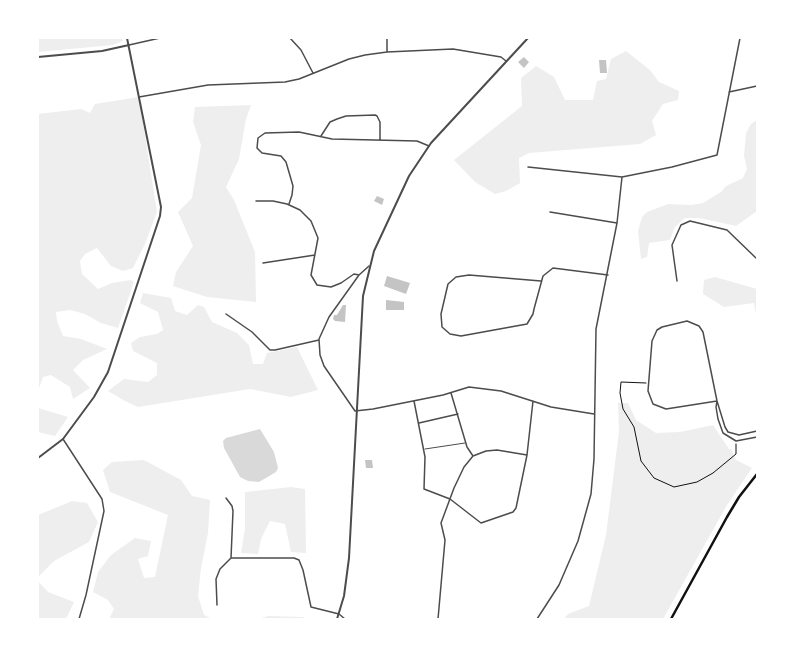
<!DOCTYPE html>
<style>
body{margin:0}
#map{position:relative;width:795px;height:657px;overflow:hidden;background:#fff;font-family:"Playfair Display",serif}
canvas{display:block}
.frame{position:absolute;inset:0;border:39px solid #fff;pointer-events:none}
</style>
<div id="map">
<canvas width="795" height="657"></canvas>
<div class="frame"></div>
</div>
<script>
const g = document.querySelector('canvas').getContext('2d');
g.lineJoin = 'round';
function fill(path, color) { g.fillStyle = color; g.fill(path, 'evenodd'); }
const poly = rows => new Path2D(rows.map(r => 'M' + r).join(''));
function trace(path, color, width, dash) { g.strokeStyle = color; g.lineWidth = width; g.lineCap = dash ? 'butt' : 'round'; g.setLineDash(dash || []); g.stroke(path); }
const green = poly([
 [38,38,122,38,123,41,113,45,38,52],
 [626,51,650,70,659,82,679,91,678,100,663,104,652,121,656,135,640,144,529,153,519,158,520,183,506,191,495,194,475,182,454,160,522,106,521,78,536,66,554,77,565,100,593,100,597,81,606,79,611,59],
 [139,97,157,212,145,244,133,268,123,271,111,266,97,248,85,254,80,261,82,274,98,289,112,283,131,280,134,282,118,328,101,323,85,314,70,310,56,312,57,321,63,336,81,339,107,349,83,360,73,370,90,388,73,399,70,387,51,375,43,377,38,391,38,114,81,109,90,113,95,104],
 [251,105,246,119,239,159,226,187,234,200,255,252,256,302,207,297,173,286,176,272,193,246,178,212,192,198,201,145,193,122,195,107],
 [757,120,757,211,736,226,699,218,685,218,675,227,670,240,649,243,647,257,641,259,638,231,642,217,647,212,668,204,691,205,703,203,721,192,726,186,743,178,747,169,744,156,746,133,751,124],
 [715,277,757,289,757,320,754,303,724,307,703,294,704,280],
 [143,293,171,298,175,311,187,315,198,305,204,307,212,322,237,333,249,345,253,364,263,364,267,353,297,347,318,390,291,397,250,389,138,407,125,401,108,391,124,379,148,382,157,375,157,363,133,351,131,343,140,337,157,334,163,330,158,312,140,303],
 [618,403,628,403,636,420,656,433,680,432,713,425,729,449,731,449,736,460,752,468,727,505,663,619,564,619,568,614,589,606,606,535,619,431],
 [38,406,38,408,68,417,55,436,38,432],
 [144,460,181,480,192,496,210,500,208,533,201,568,198,596,204,615,212,619,109,619,114,609,108,600,93,592,98,572,111,555,135,538,151,541,148,556,138,559,144,578,155,577,168,515,110,492,103,470,112,462],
 [291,487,305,489,306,553,291,552,285,524,270,521,261,539,258,554,241,553,245,528,245,492],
 [72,501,87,503,98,522,89,542,54,561,38,577,38,515],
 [38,581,48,592,74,602,66,619,38,619],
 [269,616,304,617,303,619,257,619]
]);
const water = poly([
 [260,429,274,452,278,468,276,472,259,482,248,481,240,477,224,448,223,441,226,438]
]);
const building = poly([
 [524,57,529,62,524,68,518,62],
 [599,60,606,60,607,73,600,73],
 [377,196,384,199,382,205,374,201],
 [387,276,410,283,406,294,384,286],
 [386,300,404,302,404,310,386,310],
 [343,305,346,305,345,322,335,321,333,319,334,315,337,315],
 [365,460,372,460,373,468,366,468]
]);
const path = poly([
 [646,383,621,382,620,393,623,409,634,427,641,461,654,478,674,487,697,482,713,473,736,454,736,444]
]);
const service = poly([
 [425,449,465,443]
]);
const minor = poly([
 [290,38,301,50,313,73],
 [387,38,387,52],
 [129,45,160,38],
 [729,92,757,86],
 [139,97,208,85,285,82,299,79,349,59,365,55,387,52,453,49,501,57,506,61],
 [321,136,330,122,337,119,346,116,375,115,377,116,380,122,380,140],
 [528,167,622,177,672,167,717,155,740,38],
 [256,201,273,201,287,204,300,210,311,221,318,238,311,275,317,285,331,287,341,283,354,274,359,275],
 [289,204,292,195,293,186,286,162,281,156,262,153,257,148,258,138,265,133,299,132,332,139,417,141,429,146],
 [550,212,617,223],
 [263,263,315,255],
 [369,266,359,275,329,317,319,339,320,355,324,366,355,411,373,409,443,395,469,387,501,391,551,407,594,414],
 [541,281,469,275,456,277,448,284,441,314,442,327,450,334,461,336,527,324,533,314,534,309,543,276,553,268,608,275],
 [677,281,672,245,681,225,690,221,727,230,757,259],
 [226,314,252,332,270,350,275,350,319,340],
 [451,393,467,447,473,456],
 [414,401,425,457,424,489,450,499,481,523,513,512,516,508,527,455,533,401],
 [717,401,666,409,653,404,648,391,652,341,657,330,662,327,687,321,699,326,703,332,717,401,725,427,728,432,739,435,757,431],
 [717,401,716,407,718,419,723,433,736,441,757,437],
 [419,423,458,414],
 [63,439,102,499,104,511,86,595,79,619],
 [226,498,232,506,233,511,231,558],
 [231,558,294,558,299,560,303,570,311,607,339,614,345,619],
 [217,605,216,579,220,569,231,558],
 [438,619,445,540,441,523,454,488,464,467,473,456,486,451,497,450,527,455],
 [537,619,559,585,578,541,591,494,594,459,596,329,617,223,622,177]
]);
const tertiary = poly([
 [38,57,102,51,129,45],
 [38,458,63,439,94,397,108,372,160,216,161,207,127,38],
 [337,619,344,596,349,558,363,296,374,251,409,176,431,143,528,38]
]);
const secondary = poly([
 [671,619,727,517,739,497,757,474]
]);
fill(green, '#eee');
fill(water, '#d9d9d9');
fill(building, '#c4c4c4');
trace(path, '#111', 1);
trace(service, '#4c4c4c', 1);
trace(minor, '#4c4c4c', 1.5);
trace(tertiary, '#4c4c4c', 2);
trace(secondary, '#111', 2.5);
</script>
